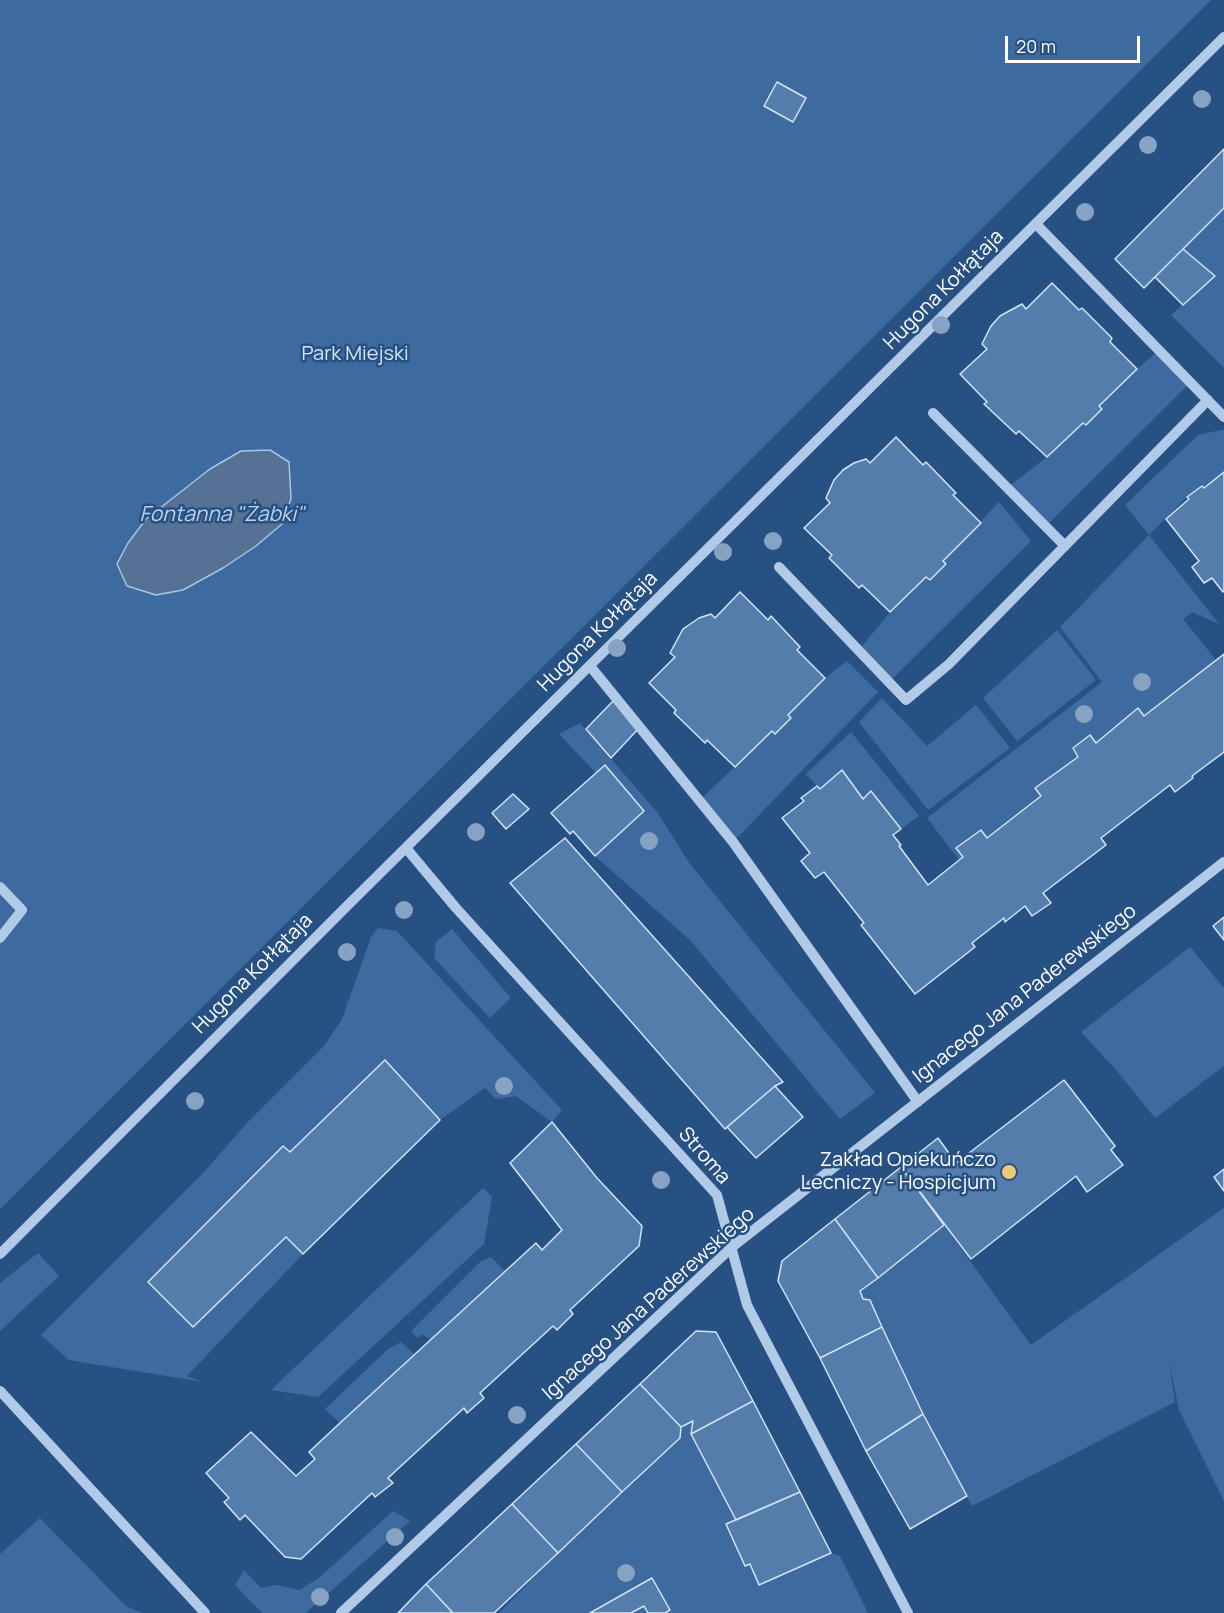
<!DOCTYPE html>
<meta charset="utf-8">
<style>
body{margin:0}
#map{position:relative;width:1224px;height:1613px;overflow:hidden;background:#285183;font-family:Manrope,sans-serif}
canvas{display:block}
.scale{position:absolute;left:1005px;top:36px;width:135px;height:27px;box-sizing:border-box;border:3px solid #fff;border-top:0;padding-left:8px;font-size:18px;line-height:21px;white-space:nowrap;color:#fff;-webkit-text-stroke:4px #285183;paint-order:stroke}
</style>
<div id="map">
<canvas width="1224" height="1613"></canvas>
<div class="scale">20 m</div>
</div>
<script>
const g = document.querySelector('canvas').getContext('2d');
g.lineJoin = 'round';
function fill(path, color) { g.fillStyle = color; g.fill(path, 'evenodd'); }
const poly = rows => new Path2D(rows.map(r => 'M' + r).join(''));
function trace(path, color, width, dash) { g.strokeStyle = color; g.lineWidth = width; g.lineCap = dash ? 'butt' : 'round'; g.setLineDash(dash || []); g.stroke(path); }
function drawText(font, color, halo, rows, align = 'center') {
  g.font = font + ' Manrope,sans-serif'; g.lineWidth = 5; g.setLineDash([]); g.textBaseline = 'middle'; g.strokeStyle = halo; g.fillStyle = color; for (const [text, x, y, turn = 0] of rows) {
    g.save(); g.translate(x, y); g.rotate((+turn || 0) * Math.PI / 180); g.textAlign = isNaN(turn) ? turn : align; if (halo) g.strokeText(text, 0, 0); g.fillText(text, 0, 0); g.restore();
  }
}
const green = poly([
 [0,0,1211,0,0,1209],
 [1224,208,1224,368,1171,315,1215,276,1183,249],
 [1159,350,1191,382,1046,526,1008,487,1047,457,1083,423,1086,425,1102,410,1099,406,1137,369],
 [1221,430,1224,430,1224,472,1204,488,1201,487,1187,497,1149,535,1219,624,1192,612,1183,619,1216,660,1144,716,1138,709,1096,743,1090,735,1073,747,1078,757,1036,788,1041,796,987,838,981,830,957,848,963,857,959,860,927,818,1102,682,1060,627,1149,535,1125,505,1198,435],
 [999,502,1031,541,889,682,859,650,890,612,926,577,930,580,946,565,943,561],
 [1057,630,1096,680,1017,741,983,698],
 [847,661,878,692,733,842,699,801,772,731,775,734,791,718,788,715,825,678],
 [882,698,927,746,976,705,1010,748,928,810,859,722],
 [580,723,657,812,690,864,875,1093,840,1119,690,940,595,856,644,811,605,766,596,773,559,734],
 [851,732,919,816,901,829,872,791,863,799,842,771,820,789,806,774],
 [378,928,397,931,562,1110,552,1122,516,1096,496,1099,485,1088,440,1120,385,1061,290,1152,149,1282,193,1327,286,1237,303,1254,187,1376,203,1382,69,1360,41,1335,205,1171,247,1123,324,1046,342,1019,371,937],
 [452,929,511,998,490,1018,434,958,436,942],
 [1190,947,1224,988,1224,1066,1155,1118,1117,1071,1081,1032],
 [483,1188,492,1197,484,1244,318,1397,271,1390],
 [1224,1208,1224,1501,1179,1410,1169,1361,1175,1402,972,1506,928,1422,870,1300,863,1299,860,1291,944,1225,1031,1345],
 [38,1253,59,1276,0,1331,0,1283],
 [491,1257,505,1271,430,1340,423,1334,417,1338,411,1331,480,1262],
 [401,1342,414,1354,340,1423,325,1409,388,1349],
 [693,1421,691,1434,736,1520,726,1524,750,1564,759,1584,831,1553,840,1556,868,1613,499,1613,558,1553,677,1442,680,1438,681,1427],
 [393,1511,410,1521,306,1613,262,1613,235,1585,244,1570,261,1588,276,1585,299,1590,319,1578],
 [40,1518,126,1606,142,1613,0,1613,0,1554]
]);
const water = poly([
 [270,450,289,462,291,499,282,524,256,546,223,568,183,590,156,595,127,586,117,564,128,543,146,519,210,469,241,451,270,450]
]);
const building = poly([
 [777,82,806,98,793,122,764,106,777,82],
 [1224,149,1224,208,1144,288,1115,259,1224,149],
 [1183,249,1215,276,1183,305,1155,277,1183,249],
 [1052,283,1079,310,1082,308,1112,338,1110,342,1137,369,1099,406,1102,409,1086,425,1083,423,1047,457,1019,431,1016,434,984,404,987,402,960,374,987,349,982,344,991,326,1000,316,1022,304,1026,309,1052,283],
 [896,437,923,465,926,462,956,493,953,495,981,523,943,561,946,564,930,580,926,577,890,612,862,585,859,588,829,558,832,555,804,528,830,503,826,498,834,480,843,470,854,463,866,459,870,463,896,437],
 [1224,472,1224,591,1223,592,1212,578,1204,583,1192,567,1199,561,1166,519,1189,499,1187,497,1202,486,1204,488,1224,472],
 [740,592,768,620,771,616,800,647,797,650,825,678,788,715,791,718,775,734,772,731,735,767,707,740,705,743,674,713,676,710,649,683,675,657,670,653,683,629,699,618,711,614,715,618,740,592],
 [1224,654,1224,752,1192,776,1193,778,1175,792,1170,785,1101,838,1106,845,1043,893,1051,903,1032,916,1025,906,1005,922,1004,918,972,943,975,947,915,994,861,925,864,923,824,872,815,878,801,861,810,853,782,818,804,801,801,798,817,786,820,789,842,770,863,799,871,791,901,829,893,835,901,845,899,846,928,885,963,857,956,848,981,830,987,838,1041,796,1035,788,1078,757,1073,748,1090,735,1096,743,1138,708,1144,716,1224,654],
 [616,698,640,727,611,758,586,729,616,698],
 [605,765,644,811,595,856,573,831,570,834,551,813,605,765],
 [513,794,529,809,506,829,492,813,513,794],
 [565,838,783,1082,775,1086,725,1129,510,883,565,838],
 [1224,917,1224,940,1213,926,1224,917],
 [385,1060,440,1120,303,1254,286,1237,193,1327,148,1282,283,1146,290,1152,385,1060],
 [1064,1080,1115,1146,1111,1150,1123,1165,1087,1192,1076,1176,971,1259,901,1167,938,1138,956,1163,1064,1080],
 [775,1086,803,1117,756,1158,727,1127,775,1086],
 [552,1122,597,1178,642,1226,639,1246,570,1310,573,1314,557,1330,553,1326,480,1393,484,1398,467,1413,464,1408,388,1478,393,1483,375,1497,372,1493,301,1559,285,1557,245,1515,240,1520,224,1502,229,1498,206,1473,251,1432,296,1476,315,1459,309,1452,340,1423,536,1243,542,1250,562,1230,510,1163,552,1122],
 [901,1167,944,1225,878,1278,835,1219,901,1167],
 [1224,1169,1224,1191,1214,1177,1224,1169],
 [835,1219,878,1278,860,1291,863,1299,870,1300,882,1327,820,1358,778,1281,782,1261,835,1219],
 [882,1327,923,1414,866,1451,820,1358,882,1327],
 [696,1331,716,1332,753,1401,691,1434,693,1421,681,1427,640,1384,696,1331],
 [640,1384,681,1427,680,1438,622,1492,576,1444,640,1384],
 [753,1401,800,1492,736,1520,691,1434,753,1401],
 [923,1414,967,1496,910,1529,866,1451,923,1414],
 [576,1444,622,1492,558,1553,512,1504,576,1444],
 [800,1492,831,1553,759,1585,750,1564,745,1566,726,1524,800,1492],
 [512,1504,558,1553,494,1613,453,1613,426,1584,512,1504],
 [652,1578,670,1610,665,1613,648,1613,644,1606,631,1613,590,1613,652,1578],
 [426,1584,453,1613,398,1613,426,1584]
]);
const minor = poly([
 [1036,224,1224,417],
 [933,413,1065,546],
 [779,567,906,700,949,664,1208,400],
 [590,666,733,842,918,1102],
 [406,848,456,908,717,1195,747,1305,908,1613],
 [0,887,22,910,0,938],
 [0,1254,347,906,1224,37],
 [0,1391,205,1613],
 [341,1613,732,1247,1224,862]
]);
const trees = [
 [1202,99],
 [1148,145],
 [1085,212],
 [941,325],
 [773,541],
 [723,552],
 [617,648],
 [1142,682],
 [1084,714],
 [476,832],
 [649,841],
 [404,910],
 [347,952],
 [504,1086],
 [195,1101],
 [661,1180],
 [517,1415],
 [395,1537],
 [626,1573],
 [320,1597]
];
const markers = [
 [1009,1172,8,"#eeca77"]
];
const streetNames = [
 ["Hugona Kołłątaja",944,290,-45],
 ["Hugona Kołłątaja",598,632,-45],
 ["Hugona Kołłątaja",253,974,-45],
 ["Ignacego Jana Paderewskiego",1025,994,-38],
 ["Stroma",704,1156,49],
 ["Ignacego Jana Paderewskiego",649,1304,-42]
];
const parkNames = [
 ["Park Miejski",355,354]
];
const poiNames = [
 ["Zakład Opiekuńczo",996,1160],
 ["Lecniczy - Hospicjum",996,1183]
];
const waterNames = [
 ["Fontanna \"Żabki\"",222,515]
];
fill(green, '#3d6b9f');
fill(water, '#557295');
trace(water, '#a6c5e7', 1.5);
fill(building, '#547dac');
trace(building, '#d4e4f5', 1.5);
trace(minor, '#b1cae7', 10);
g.fillStyle = '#87a2c2';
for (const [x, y] of trees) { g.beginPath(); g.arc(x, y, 9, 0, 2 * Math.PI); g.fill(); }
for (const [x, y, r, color] of markers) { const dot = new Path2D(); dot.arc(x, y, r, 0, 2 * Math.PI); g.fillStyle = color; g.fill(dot); trace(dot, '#285183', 2); }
drawText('20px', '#fff', '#285183', streetNames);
drawText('20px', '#d4e4f5', '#285183', parkNames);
drawText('20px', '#fff', '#285183', poiNames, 'right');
drawText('italic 21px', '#bdd4ee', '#285183', waterNames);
</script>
